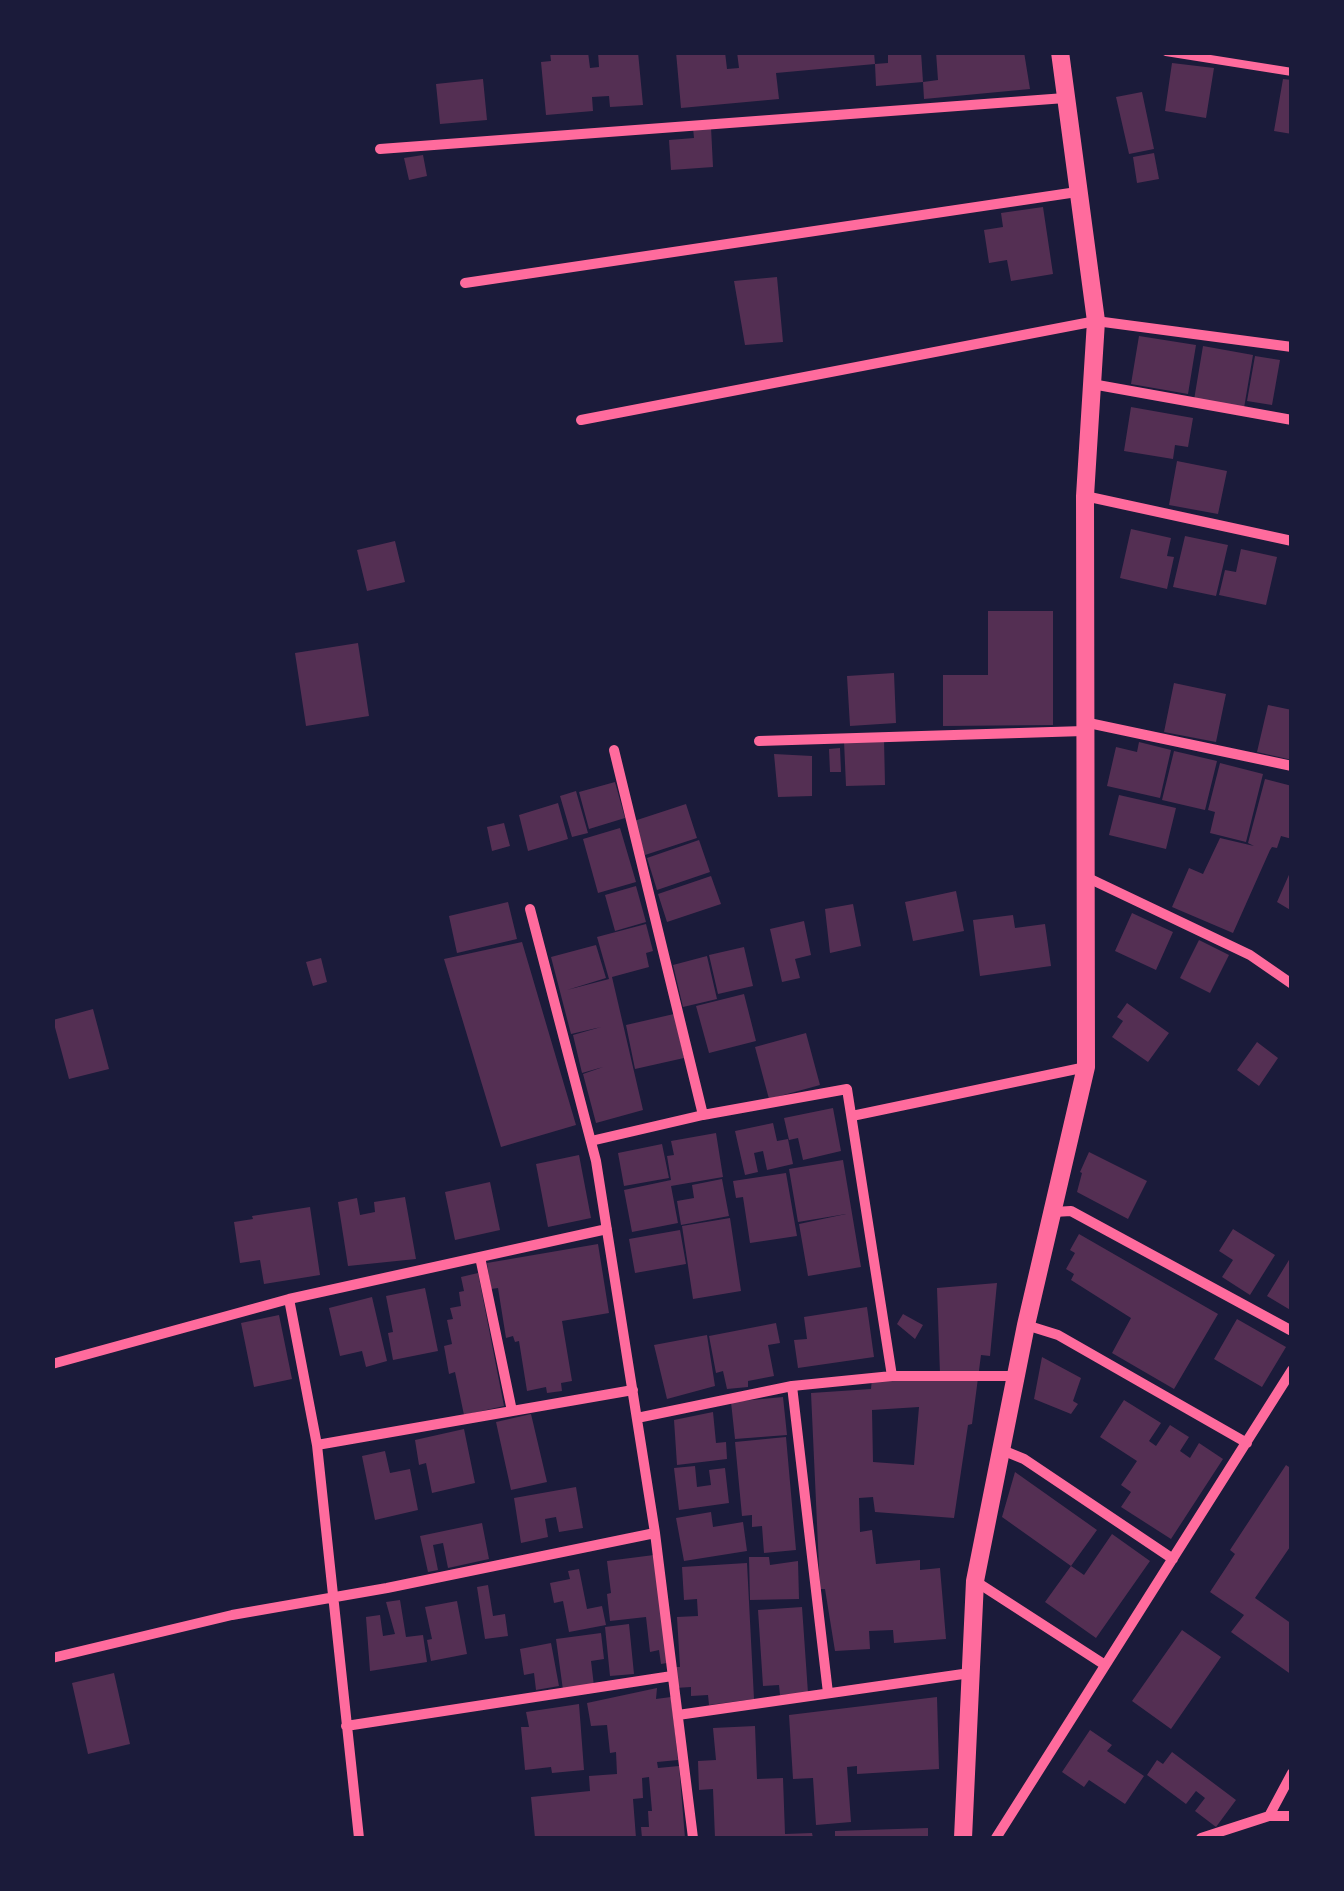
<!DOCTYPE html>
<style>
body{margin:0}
#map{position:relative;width:1344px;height:1891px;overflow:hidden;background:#1b1b3a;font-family:"Roboto Condensed",sans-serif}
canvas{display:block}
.frame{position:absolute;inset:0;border:55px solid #1b1b3a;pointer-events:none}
</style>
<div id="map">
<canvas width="1344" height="1891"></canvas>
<div class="frame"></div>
</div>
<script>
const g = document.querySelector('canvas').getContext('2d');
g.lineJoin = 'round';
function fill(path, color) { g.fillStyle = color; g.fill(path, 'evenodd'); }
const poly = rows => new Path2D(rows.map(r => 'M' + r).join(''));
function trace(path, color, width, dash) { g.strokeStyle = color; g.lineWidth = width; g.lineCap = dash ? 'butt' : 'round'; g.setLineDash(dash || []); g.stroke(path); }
const building = poly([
 [550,52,588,52,590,68,599,67,598,52,638,52,643,105,610,107,609,96,592,97,593,111,546,115,541,62,551,61],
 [676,52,725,52,727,69,739,68,737,52,874,52,875,64,776,73,779,99,681,108],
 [888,52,921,52,923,82,876,86,875,64,888,63],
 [936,52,1024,52,1030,89,924,99,923,82,938,80],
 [1172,63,1214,68,1206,118,1165,111],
 [483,79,487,120,440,124,436,84],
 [1283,79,1292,80,1292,134,1274,131],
 [1142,92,1154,149,1129,154,1116,97],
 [711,127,713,167,671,170,669,140,694,138,693,128],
 [1154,153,1159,179,1137,183,1133,157],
 [423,155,427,176,409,180,404,158],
 [1043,207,1053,274,1011,281,1007,260,989,263,984,230,1003,227,1001,213],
 [777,277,783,342,745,345,734,281],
 [1139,336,1196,345,1188,394,1131,384],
 [1203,346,1253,355,1244,408,1194,400],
 [1255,356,1280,360,1272,405,1247,401],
 [1131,407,1193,418,1188,447,1175,445,1173,459,1124,451],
 [1177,461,1227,471,1218,514,1169,505],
 [1131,529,1171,538,1167,556,1174,557,1167,589,1120,578],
 [1185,536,1228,545,1216,596,1173,587],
 [395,541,405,582,367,591,357,550],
 [1241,549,1277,557,1266,605,1219,595,1225,570,1236,572],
 [988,611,1053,611,1053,725,943,726,943,675,988,675],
 [358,643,369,716,306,726,295,653],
 [894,673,896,723,850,726,847,676],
 [1174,683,1226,694,1216,742,1164,732],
 [1268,705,1292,710,1292,760,1257,752],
 [884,739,885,785,846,786,844,741],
 [1139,742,1171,750,1160,798,1107,786,1116,747,1137,752],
 [840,748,841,772,830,772,829,749],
 [1174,751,1217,761,1205,810,1162,800],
 [774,754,812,756,812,796,778,797],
 [1220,763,1263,774,1246,842,1210,833,1215,812,1208,810],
 [1265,779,1292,786,1292,839,1281,836,1277,848,1272,847,1270,850,1233,933,1172,907,1189,868,1203,874,1220,838,1254,846,1248,843],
 [615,782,625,818,589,829,579,792],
 [576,791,588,833,572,837,560,796],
 [1119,795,1176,808,1166,849,1109,835],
 [558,803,568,839,528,851,519,815],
 [686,804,697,838,645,855,634,821],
 [504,823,510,846,492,851,487,827],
 [620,828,636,882,598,893,583,839],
 [699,840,710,872,657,890,647,858],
 [1292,868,1292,911,1277,902],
 [711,876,721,904,667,922,658,894],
 [636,886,646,922,615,931,605,895],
 [956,891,964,931,913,941,905,902],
 [508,902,517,939,457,953,449,916],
 [853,904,861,946,830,953,825,909],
 [1132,913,1173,932,1156,970,1115,951],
 [1013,915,1015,928,1045,924,1051,966,980,976,973,920],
 [804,921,811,955,795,959,800,978,782,982,770,929],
 [646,924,653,951,646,953,649,967,612,977,643,1110,596,1123,583,1074,603,1067,582,1073,573,1035,601,1027,571,1034,551,957,596,945,606,978,567,990,609,979,597,937],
 [1199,940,1229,955,1210,993,1180,978],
 [522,942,576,1125,501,1147,444,959],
 [744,947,753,986,718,994,709,955],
 [707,956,717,999,683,1007,673,965],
 [321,958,327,982,313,986,306,962],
 [744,994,756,1041,709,1053,696,1006],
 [1127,1003,1169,1033,1148,1062,1112,1037,1123,1021,1117,1017],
 [93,1009,109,1069,69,1079,53,1020],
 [674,1014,684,1058,635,1069,626,1025],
 [806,1033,820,1085,769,1099,755,1047],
 [1257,1042,1278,1058,1259,1086,1237,1070],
 [833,1108,841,1151,803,1160,798,1138,789,1140,784,1118],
 [773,1123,777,1141,788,1139,793,1164,767,1170,763,1151,754,1153,758,1172,745,1175,735,1131],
 [716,1133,723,1177,671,1186,678,1223,632,1232,624,1190,671,1180,667,1156,674,1155,671,1141],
 [662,1144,669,1178,624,1186,618,1153],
 [1089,1152,1147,1181,1128,1219,1077,1192,1082,1173,1080,1172],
 [579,1155,591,1218,548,1227,536,1164],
 [843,1160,861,1267,808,1276,799,1224,846,1214,798,1222,789,1169],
 [786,1173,797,1236,750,1243,743,1197,736,1198,733,1181],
 [722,1179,729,1216,681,1225,677,1201,694,1198,692,1185],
 [490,1182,500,1230,455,1240,445,1192],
 [405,1197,416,1259,348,1266,338,1202,357,1198,360,1215,375,1212,374,1202],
 [310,1207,320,1275,264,1284,260,1260,240,1263,234,1222,253,1219,252,1216],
 [730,1218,741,1291,693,1299,682,1226],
 [1233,1229,1275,1255,1250,1295,1222,1277,1233,1260,1219,1251],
 [680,1230,686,1264,635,1273,629,1239],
 [1079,1234,1218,1314,1174,1389,1112,1353,1131,1318,1071,1280,1074,1274,1066,1269,1075,1253,1070,1250],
 [598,1244,609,1313,562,1321,572,1381,561,1383,562,1391,547,1393,546,1387,527,1391,519,1341,515,1342,513,1336,506,1338,498,1288,491,1289,487,1263],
 [1292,1255,1292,1311,1267,1296],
 [478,1273,504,1406,464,1415,455,1372,449,1374,444,1346,452,1344,447,1320,453,1319,450,1308,461,1306,459,1292,464,1291,461,1277],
 [997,1283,990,1356,981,1355,972,1424,968,1425,954,1518,875,1512,873,1497,859,1498,860,1532,872,1530,876,1564,920,1560,920,1570,940,1568,946,1639,894,1643,893,1630,869,1631,870,1649,835,1651,825,1589,820,1589,811,1393,871,1389,872,1378,940,1374,937,1288],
 [919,1407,914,1465,873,1462,872,1410],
 [425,1288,438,1351,393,1360,388,1333,393,1332,386,1296],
 [372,1297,387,1361,366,1367,362,1351,340,1356,329,1308],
 [867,1307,874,1357,798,1368,794,1340,807,1339,804,1317],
 [903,1314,923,1325,915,1339,897,1324],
 [279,1315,292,1379,254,1387,241,1323],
 [1237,1319,1286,1347,1262,1387,1214,1359],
 [776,1323,780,1343,768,1345,774,1376,748,1381,748,1387,727,1389,723,1371,716,1373,709,1336],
 [707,1335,715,1386,667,1399,654,1345],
 [1042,1357,1081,1378,1073,1401,1078,1404,1071,1414,1034,1399],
 [783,1397,787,1435,735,1439,731,1402],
 [1124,1400,1161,1423,1149,1441,1156,1446,1170,1425,1189,1437,1180,1451,1190,1458,1199,1443,1223,1459,1171,1539,1121,1507,1131,1492,1121,1485,1137,1461,1100,1437],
 [713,1412,716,1443,726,1442,727,1459,677,1465,674,1420],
 [531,1414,547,1482,511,1490,496,1422],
 [464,1429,475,1483,432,1493,426,1463,419,1465,415,1440],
 [786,1437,796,1550,764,1553,762,1526,752,1527,752,1515,742,1516,735,1442],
 [385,1451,390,1473,410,1469,418,1510,375,1520,362,1456],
 [1286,1465,1292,1469,1292,1544,1255,1598,1292,1624,1292,1675,1231,1632,1244,1615,1210,1592,1235,1554,1230,1550],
 [695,1466,697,1487,711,1485,709,1470,725,1468,729,1503,679,1510,674,1468],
 [1015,1472,1097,1530,1071,1566,1084,1575,1112,1534,1150,1561,1096,1638,1045,1602,1071,1566,1002,1517],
 [576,1487,583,1528,559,1532,556,1517,545,1519,548,1537,521,1543,514,1498],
 [711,1512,713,1527,743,1522,747,1551,684,1561,676,1518],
 [482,1523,489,1559,448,1568,443,1543,433,1545,438,1570,428,1572,420,1536],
 [654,1555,667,1663,661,1664,659,1650,650,1652,646,1617,610,1621,607,1594,611,1593,607,1561],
 [749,1557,769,1557,770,1565,798,1561,799,1599,750,1600],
 [747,1563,754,1699,709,1705,708,1695,691,1696,691,1687,675,1688,674,1667,680,1667,677,1617,698,1616,697,1599,684,1600,682,1567],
 [579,1569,587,1609,602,1606,606,1625,569,1632,563,1601,554,1603,550,1583,570,1579,568,1571],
 [488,1585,493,1616,505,1614,508,1636,485,1639,477,1587],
 [400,1600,406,1637,423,1635,427,1662,370,1671,366,1617,380,1615,383,1636,395,1634,386,1602],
 [457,1601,467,1654,431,1661,427,1640,432,1639,425,1607],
 [802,1607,808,1693,780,1695,779,1685,763,1686,758,1610],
 [629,1624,634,1674,610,1676,605,1627],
 [1182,1630,1221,1657,1171,1729,1132,1701],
 [601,1633,604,1659,591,1661,594,1686,563,1690,556,1639],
 [551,1643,559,1686,536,1690,534,1673,524,1675,520,1649],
 [114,1673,130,1744,88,1754,72,1683],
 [657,1688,656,1699,671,1697,678,1760,657,1762,658,1768,679,1766,685,1838,642,1838,641,1827,649,1827,648,1811,652,1811,649,1777,642,1778,643,1798,633,1799,636,1838,535,1838,531,1797,590,1791,589,1776,617,1774,616,1752,610,1753,607,1725,591,1726,587,1703],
 [937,1697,939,1769,857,1774,857,1766,847,1767,851,1822,816,1825,813,1778,793,1779,789,1715],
 [579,1704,584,1770,552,1773,551,1767,525,1770,521,1727,529,1727,526,1712],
 [755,1726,757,1779,783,1778,785,1834,812,1833,813,1838,715,1838,713,1789,699,1790,698,1761,716,1760,713,1728],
 [1090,1730,1112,1745,1107,1751,1144,1776,1125,1804,1089,1780,1084,1787,1062,1772],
 [1172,1752,1236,1800,1216,1827,1195,1811,1205,1798,1196,1791,1186,1804,1147,1775,1157,1760,1163,1764],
 [928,1828,928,1838,835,1838,835,1831]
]);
const service = poly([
 [1166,52,1292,72]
]);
const minor = poly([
 [380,149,1065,98],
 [465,283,1077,192],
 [1092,384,1292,420],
 [581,420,1096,321,1292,347],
 [1085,496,1292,541],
 [1084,722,1292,766],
 [759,741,1084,731],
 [614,750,703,1115],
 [1084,876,1250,955,1292,984],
 [530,909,596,1161,655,1533,693,1838],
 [852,1116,1086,1067],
 [591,1141,703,1115,847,1089,892,1376],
 [1054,1212,1071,1211,1292,1331],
 [480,1257,512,1411],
 [289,1299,317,1445,359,1838],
 [1026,1325,1058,1335,1247,1443],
 [52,1364,289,1299,607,1229],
 [792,1386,828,1693],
 [637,1418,792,1386,892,1376,1017,1376],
 [317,1445,633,1390],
 [1002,1450,1024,1459,1173,1559],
 [975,1581,1105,1665],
 [52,1658,232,1615,387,1588,655,1533],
 [678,1715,970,1673],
 [346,1726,672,1676],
 [1269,1816,1292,1773],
 [996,1838,1292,1370],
 [1201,1838,1269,1816,1292,1816]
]);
const tertiary = poly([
 [963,1838,975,1581,1026,1325,1086,1067,1085,496,1096,321,1060,52]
]);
fill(building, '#542f53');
trace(service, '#ff6b9d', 8);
trace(minor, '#ff6b9d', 10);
trace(tertiary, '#ff6b9d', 18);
</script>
